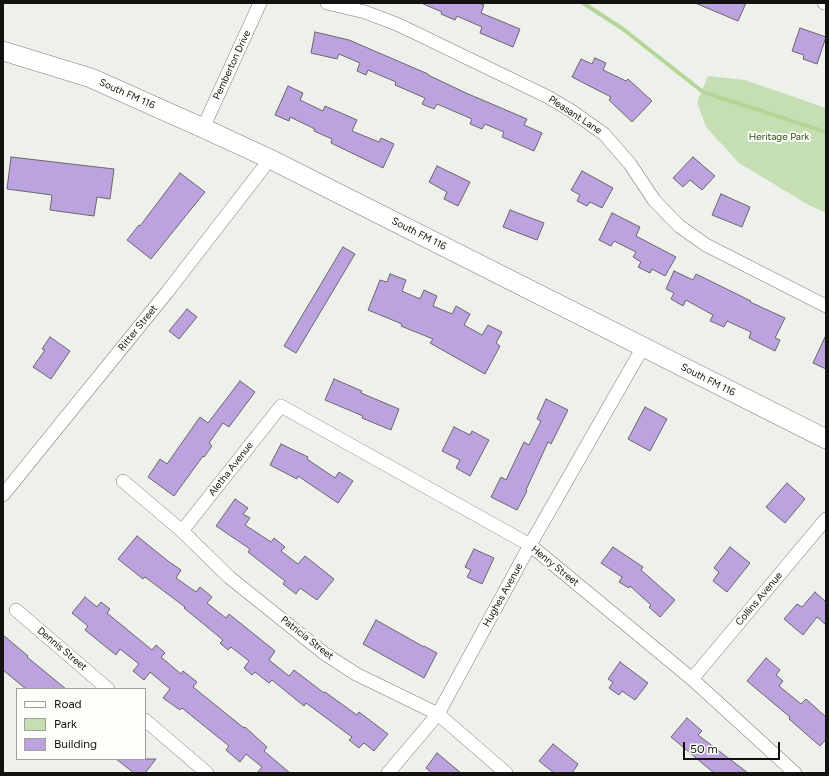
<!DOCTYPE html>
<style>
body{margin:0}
#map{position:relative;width:829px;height:776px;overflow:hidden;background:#eef1eb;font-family:Figtree,sans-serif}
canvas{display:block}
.frame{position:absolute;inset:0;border:4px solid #121311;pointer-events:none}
.legend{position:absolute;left:16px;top:688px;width:130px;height:72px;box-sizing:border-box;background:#fbfef9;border:1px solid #9ea09c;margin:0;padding:5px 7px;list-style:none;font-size:12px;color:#121311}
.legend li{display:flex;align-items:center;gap:8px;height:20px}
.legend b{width:20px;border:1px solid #9ea09c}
.scale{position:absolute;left:683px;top:742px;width:97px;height:18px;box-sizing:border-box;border:2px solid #121311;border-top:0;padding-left:5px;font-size:12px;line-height:14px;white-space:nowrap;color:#121311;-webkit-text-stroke:3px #fbfef9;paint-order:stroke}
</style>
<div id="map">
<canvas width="829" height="776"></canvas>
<div class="frame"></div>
<ul class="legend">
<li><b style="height:5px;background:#fff"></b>Road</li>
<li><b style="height:11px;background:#c6deb3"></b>Park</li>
<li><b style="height:11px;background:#bca3e0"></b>Building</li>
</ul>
<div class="scale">50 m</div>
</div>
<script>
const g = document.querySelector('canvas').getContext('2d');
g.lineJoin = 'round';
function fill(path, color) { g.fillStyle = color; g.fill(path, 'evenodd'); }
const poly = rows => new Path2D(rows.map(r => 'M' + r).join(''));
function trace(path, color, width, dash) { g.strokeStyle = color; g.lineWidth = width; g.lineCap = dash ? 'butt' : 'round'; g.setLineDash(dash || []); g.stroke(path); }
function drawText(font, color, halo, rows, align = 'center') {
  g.font = font + ' Figtree,sans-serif'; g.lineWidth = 4; g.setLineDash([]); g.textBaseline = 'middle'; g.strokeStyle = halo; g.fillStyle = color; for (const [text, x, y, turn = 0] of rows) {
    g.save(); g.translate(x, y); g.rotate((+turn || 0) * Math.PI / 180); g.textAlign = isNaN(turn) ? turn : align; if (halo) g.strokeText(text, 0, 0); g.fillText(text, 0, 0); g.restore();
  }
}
const green = poly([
 [708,76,745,80,826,108,826,213,807,204,739,163,706,127,697,102]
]);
const stream = poly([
 [583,3,623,29,703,92,826,132]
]);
const building = poly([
 [421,3,479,3,484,5,481,13,520,29,513,47,480,33,482,27,457,16,455,20,441,14,442,12,421,3],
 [695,3,746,3,738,21,695,3],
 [800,28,826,37,817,64,803,59,804,55,792,51,800,28],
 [315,32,349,40,428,74,428,75,466,93,527,119,524,125,542,133,534,151,502,137,504,132,485,124,482,129,470,124,472,119,437,104,434,109,422,104,425,98,395,85,396,82,368,70,366,75,357,71,360,63,339,54,337,59,311,53,315,32],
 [595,58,606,63,603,70,626,81,628,79,652,101,632,122,609,100,611,97,572,77,581,59,592,64,595,58],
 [288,86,303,93,300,100,323,111,325,106,357,120,352,131,379,142,381,138,394,144,383,168,331,143,332,139,314,131,315,129,290,117,289,121,275,115,288,86],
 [11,157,114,169,110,199,97,197,94,216,50,210,52,195,7,189,11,157],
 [693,157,715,176,702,190,690,180,683,187,673,178,693,157],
 [437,166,470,182,458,206,444,199,447,192,429,182,437,166],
 [582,171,613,188,602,208,590,202,587,206,577,201,580,195,571,190,582,171],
 [180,173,205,192,151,259,127,240,139,225,140,226,180,173],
 [721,194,750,207,742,227,712,215,721,194],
 [510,210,544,223,537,240,503,227,510,210],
 [612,213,640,227,636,236,676,257,665,276,652,269,650,273,638,267,641,262,633,257,636,252,614,241,611,246,599,240,612,213],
 [343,247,355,254,296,353,284,346,343,247],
 [674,271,693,280,696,274,751,301,750,302,785,318,775,338,780,340,775,351,749,338,751,332,727,321,724,327,710,321,713,315,686,300,683,306,671,299,674,293,666,289,674,271],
 [390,274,406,280,402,291,420,299,424,290,437,296,433,306,452,314,456,306,470,314,464,325,482,335,488,325,502,332,496,343,500,346,485,374,430,343,433,339,401,326,402,324,368,310,380,280,387,282,390,274],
 [187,309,197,317,179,339,169,331,187,309],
 [826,335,826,369,813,363,826,335],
 [50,337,70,351,51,379,33,367,45,350,42,349,50,337],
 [334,379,362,391,361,393,399,409,391,430,362,418,363,416,325,400,334,379],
 [240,381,255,392,229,427,223,423,209,443,212,446,204,457,203,456,174,496,148,477,160,459,167,464,200,417,208,423,240,381],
 [546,399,568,410,551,444,548,442,526,490,527,491,517,510,491,497,501,477,506,480,524,442,529,445,541,421,537,419,546,399],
 [645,407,667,419,650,451,628,439,645,407],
 [454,427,470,435,472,431,489,440,470,476,456,468,460,460,442,451,454,427],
 [281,444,308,457,307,459,335,478,339,472,353,481,338,503,298,476,297,479,270,465,281,444],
 [787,483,805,499,785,523,766,507,787,483],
 [235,499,248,508,243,514,250,518,245,525,271,542,274,538,285,547,281,551,298,564,305,556,334,579,317,600,300,588,296,594,283,584,285,581,248,552,250,549,216,526,235,499],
 [137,536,168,561,181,570,176,578,196,592,200,587,212,597,207,603,226,618,229,614,275,651,269,660,289,676,294,670,324,693,325,692,357,715,359,712,388,734,374,751,364,743,359,748,349,740,352,737,306,703,304,706,272,680,269,683,255,672,252,675,244,668,249,661,231,647,228,650,220,643,223,640,184,608,185,607,145,577,143,579,118,559,137,536],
 [613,547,643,567,641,570,675,600,660,617,649,607,651,605,630,586,629,588,619,582,622,577,601,563,613,547],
 [730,547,750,563,727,592,713,581,719,572,714,568,730,547],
 [474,549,494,558,482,584,467,577,471,570,465,567,474,549],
 [815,592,826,602,826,625,817,617,803,635,784,619,797,604,802,607,815,592],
 [85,597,97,607,101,602,110,609,107,613,152,650,156,645,165,653,161,657,181,674,183,671,197,682,193,687,244,728,245,727,267,747,264,751,290,773,257,773,262,767,246,754,240,762,226,750,229,746,182,708,180,710,163,698,170,689,150,672,144,680,133,671,139,664,120,649,116,655,85,630,88,626,72,613,85,597],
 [376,620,424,647,424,646,437,653,424,678,363,644,376,620],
 [3,635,28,656,27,657,66,689,26,689,3,670,3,635],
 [766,658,780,670,776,675,783,681,779,686,801,704,806,699,826,717,826,739,820,746,789,719,790,717,747,681,766,658],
 [620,662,648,683,635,700,622,691,619,695,609,688,613,682,608,679,620,662],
 [687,718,702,731,698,735,748,773,714,773,671,737,687,718],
 [553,744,578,764,572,773,554,773,539,761,553,744],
 [437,753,461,773,432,773,426,768,437,753],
 [116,759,156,759,145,773,134,773,116,759]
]);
const minor = poly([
 [327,3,365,12,399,25,548,97,570,110,604,134,630,164,654,200,679,226,706,245,826,306],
 [824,3,826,3],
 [203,128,260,3],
 [123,481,182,531,229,577,325,654,356,674,438,714,506,773],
 [3,495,168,291,270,159],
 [182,531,281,406,530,545,692,679,795,773],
 [16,610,108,689],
 [692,679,826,519],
 [145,720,207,773],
 [388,773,438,714,530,545,643,347]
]);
const secondary = poly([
 [3,51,91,78,203,128,270,159,826,439]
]);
const streetNames = [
 ["Pemberton Drive",232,65,-65],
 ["South FM 116",127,94,24],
 ["Pleasant Lane",575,115,33],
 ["South FM 116",419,234,27],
 ["Ritter Street",138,328,-51],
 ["South FM 116",708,380,27],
 ["Aletha Avenue",231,469,-52],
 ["Henry Street",555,566,39],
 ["Hughes Avenue",503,595,-61],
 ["Collins Avenue",759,599,-50],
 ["Patricia Street",307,638,38],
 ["Dennis Street",62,649,40]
];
const parkNames = [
 ["Heritage Park",779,137]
];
fill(green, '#c6deb3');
trace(stream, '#b4d598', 4);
fill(building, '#bca3e0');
trace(building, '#68666b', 1);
trace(minor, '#7b7e79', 14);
trace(secondary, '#7b7e79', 20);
trace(minor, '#fff', 13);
trace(secondary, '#fff', 19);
drawText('10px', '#121311', '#fbfef9', streetNames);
drawText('10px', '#304d0d', '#fbfef9', parkNames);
</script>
